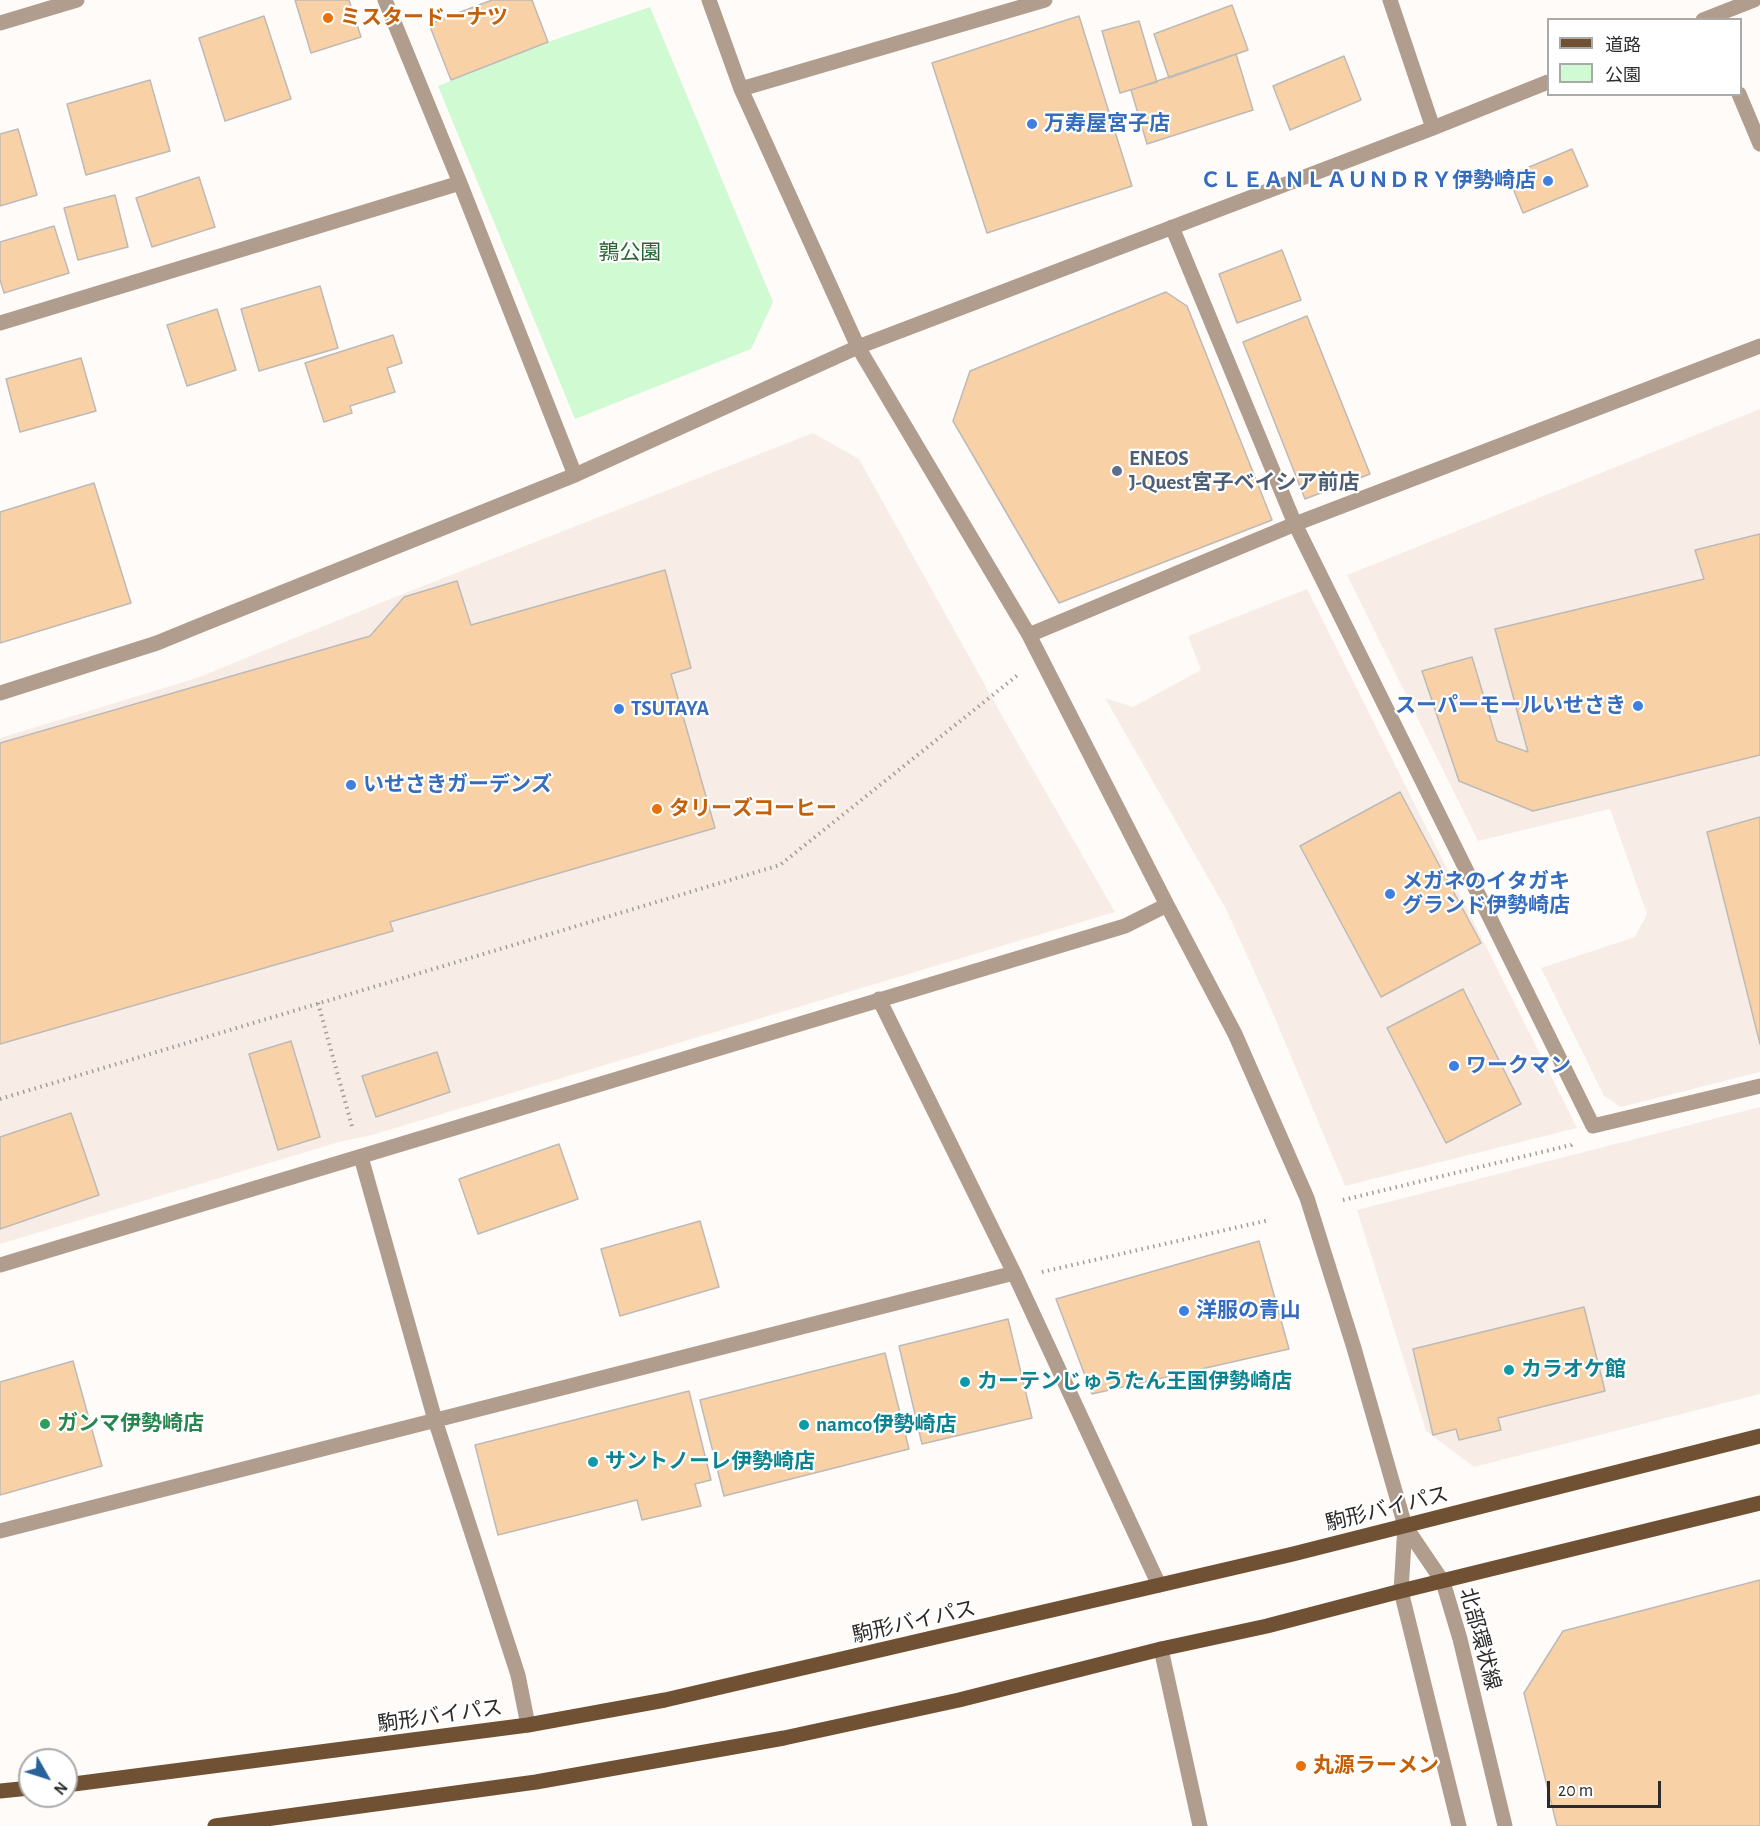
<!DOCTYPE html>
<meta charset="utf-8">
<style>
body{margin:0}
#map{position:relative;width:1760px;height:1826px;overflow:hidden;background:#fffbf8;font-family:"Alegreya Sans","Noto Sans JP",sans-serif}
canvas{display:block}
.legend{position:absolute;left:1547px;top:18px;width:195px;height:78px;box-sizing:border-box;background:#fff;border:2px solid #abaaaa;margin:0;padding:8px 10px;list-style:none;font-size:18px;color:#2c2b2a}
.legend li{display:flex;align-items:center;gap:12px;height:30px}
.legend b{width:30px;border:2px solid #abaaaa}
.north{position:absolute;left:18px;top:1748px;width:60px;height:60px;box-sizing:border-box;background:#fff;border:2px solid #abaaaa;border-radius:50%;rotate:129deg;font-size:16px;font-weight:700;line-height:24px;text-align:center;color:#2c2b2a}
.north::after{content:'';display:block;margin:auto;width:21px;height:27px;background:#29629a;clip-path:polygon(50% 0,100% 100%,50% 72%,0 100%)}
.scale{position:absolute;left:1547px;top:1781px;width:114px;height:27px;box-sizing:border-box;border:3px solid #2c2b2a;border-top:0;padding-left:8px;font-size:18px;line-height:21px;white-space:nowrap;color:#2c2b2a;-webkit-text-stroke:4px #fff;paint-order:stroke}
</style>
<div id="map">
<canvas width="1760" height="1826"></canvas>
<ul class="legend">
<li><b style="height:8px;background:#715133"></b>道路</li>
<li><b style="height:16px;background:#cffad2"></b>公園</li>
</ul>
<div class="north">N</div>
<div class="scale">20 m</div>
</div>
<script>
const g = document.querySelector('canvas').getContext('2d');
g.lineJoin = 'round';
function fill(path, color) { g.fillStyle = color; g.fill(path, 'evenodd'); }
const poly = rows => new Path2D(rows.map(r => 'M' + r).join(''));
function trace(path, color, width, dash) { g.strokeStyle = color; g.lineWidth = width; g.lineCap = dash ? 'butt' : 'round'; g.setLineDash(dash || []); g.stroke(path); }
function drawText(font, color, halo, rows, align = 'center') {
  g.font = font + ' "Alegreya Sans","Noto Sans JP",sans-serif'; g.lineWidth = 4.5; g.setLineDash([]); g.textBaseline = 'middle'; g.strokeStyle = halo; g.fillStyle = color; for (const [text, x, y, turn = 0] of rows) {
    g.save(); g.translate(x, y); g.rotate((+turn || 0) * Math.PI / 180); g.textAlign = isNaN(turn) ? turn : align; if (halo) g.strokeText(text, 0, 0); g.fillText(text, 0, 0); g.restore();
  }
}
const built = poly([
 [1760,409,1760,1072,1621,1107,1604,1096,1541,968,1635,937,1647,914,1610,809,1478,841,1347,575],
 [813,433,859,459,1005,721,1115,912,372,1135,339,1142,0,1244,0,738,197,678,390,599],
 [1307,589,1577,1128,1345,1186,1272,1011,1226,909,1105,698,1133,707,1201,670,1188,636],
 [1760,1107,1760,1394,1474,1467,1426,1431,1357,1210]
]);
const green = poly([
 [650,7,773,302,751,349,575,419,438,86,548,42]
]);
const building = poly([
 [295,0,349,0,361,37,311,53,295,0],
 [492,0,532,0,548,42,451,80,429,24,492,0],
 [1232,5,1248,50,1169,78,1154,34,1232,5],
 [264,16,291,99,225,121,199,38,264,16],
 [1079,16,1132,186,987,233,932,63,1079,16],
 [1139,21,1157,82,1120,93,1102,31,1139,21],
 [1236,54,1253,110,1147,144,1131,90,1236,54],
 [1344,56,1361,100,1290,130,1273,86,1344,56],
 [150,80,170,151,86,175,67,104,150,80],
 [18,129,37,195,0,206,0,134,18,129],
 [1572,149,1588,186,1523,213,1508,176,1572,149],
 [199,177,215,227,152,247,136,198,199,177],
 [115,195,128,247,78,260,64,208,115,195],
 [54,226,69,273,4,293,0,280,0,242,54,226],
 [1282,250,1301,300,1237,323,1219,274,1282,250],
 [320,286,338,348,259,371,241,309,320,286],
 [1166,292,1187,306,1272,520,1059,603,953,421,970,371,1166,292],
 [217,309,236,370,187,386,167,325,217,309],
 [1307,316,1370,474,1305,499,1243,342,1307,316],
 [393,335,402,363,387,368,395,392,350,406,352,413,324,422,305,363,393,335],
 [81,358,96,411,20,432,6,379,81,358],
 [94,483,131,603,0,643,0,512,94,483],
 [1760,534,1760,755,1533,811,1459,781,1422,671,1472,657,1497,741,1528,752,1495,629,1704,579,1695,550,1760,534],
 [665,570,691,668,671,674,715,828,390,922,393,931,0,1044,0,743,370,636,404,597,457,581,471,625,665,570],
 [1400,792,1481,943,1381,997,1300,846,1400,792],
 [1760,817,1760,1044,1707,832,1760,817],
 [1463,989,1521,1104,1446,1143,1387,1028,1463,989],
 [291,1041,320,1137,278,1150,249,1054,291,1041],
 [437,1052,450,1092,376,1117,362,1076,437,1052],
 [71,1113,99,1195,0,1229,0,1137,71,1113],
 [559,1144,578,1199,478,1234,459,1179,559,1144],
 [700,1221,719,1287,620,1316,601,1249,700,1221],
 [1259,1241,1289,1349,1092,1394,1056,1299,1259,1241],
 [1584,1307,1605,1391,1498,1418,1501,1430,1459,1440,1456,1429,1433,1435,1413,1349,1584,1307],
 [1008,1319,1032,1418,922,1444,899,1346,1008,1319],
 [885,1353,909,1449,724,1496,700,1400,885,1353],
 [73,1361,102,1466,0,1495,0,1382,73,1361],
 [689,1391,711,1480,695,1484,701,1506,642,1520,637,1500,498,1535,475,1445,689,1391],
 [1760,1580,1760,1826,1557,1826,1524,1693,1563,1631,1760,1580]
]);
const path = poly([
 [318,1003,353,1130],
 [0,1099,780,865,1019,674],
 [1343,1200,1571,1145,1574,1142],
 [1042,1272,1269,1220]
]);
const minor = poly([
 [385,0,460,183,575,475],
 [709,0,741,89,858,347,1029,635,1167,905,1235,1034,1307,1198,1354,1348,1405,1526,1443,1582,1460,1639,1505,1826],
 [1390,0,1433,128],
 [1703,20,1754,0],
 [0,23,77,0],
 [741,89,1045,0],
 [1739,94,1760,144],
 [1172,227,1295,524,1593,1126,1760,1086],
 [0,323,460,183],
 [1029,635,1295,524,1760,346],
 [0,693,157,643,196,627,575,475,858,347,1433,128,1548,82],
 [361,1157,435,1420,518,1675,528,1725],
 [0,1265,1125,926,1167,905],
 [1014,1273,1159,1585],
 [1405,1526,1401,1591,1459,1826],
 [0,1531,1014,1273,879,999],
 [1161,1649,1200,1826]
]);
const major = poly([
 [66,1785,528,1725,665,1700,1293,1554,1760,1436],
 [0,1791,30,1788],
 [215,1826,536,1782,784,1738,959,1700,1161,1649,1267,1626,1401,1591,1760,1503]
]);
const markers = [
 [328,18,6,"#e8710a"],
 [1032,124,6,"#3f7fe0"],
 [1548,181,6,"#3f7fe0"],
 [1117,471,6,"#5c6f8a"],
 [1638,706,6,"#3f7fe0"],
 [619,709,6,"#3f7fe0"],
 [351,785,6,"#3f7fe0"],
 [657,809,6,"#e8710a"],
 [1390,894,6,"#3f7fe0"],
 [1454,1066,6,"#3f7fe0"],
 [1184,1311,6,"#3f7fe0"],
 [1509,1370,6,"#0f9aa8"],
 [965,1382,6,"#0f9aa8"],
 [45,1424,6,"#2e9e5b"],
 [804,1425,6,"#0f9aa8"],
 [593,1462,6,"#0f9aa8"],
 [1301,1766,6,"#e8710a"]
];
const foodNames = [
 ["ミスタードーナツ",340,18],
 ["タリーズコーヒー",669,809],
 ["丸源ラーメン",1313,1766]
];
const shopNames = [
 ["万寿屋宮子店",1044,124],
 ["ＣＬＥＡＮＬＡＵＮＤＲＹ伊勢崎店",1536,181,"right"],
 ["スーパーモールいせさき",1626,706,"right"],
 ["TSUTAYA",631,709],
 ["いせさきガーデンズ",363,785],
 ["メガネのイタガキ",1402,882],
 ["グランド伊勢崎店",1402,906],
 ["ワークマン",1466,1066],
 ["洋服の青山",1196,1311]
];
const parkNames = [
 ["鶉公園",630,253]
];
const serviceNames = [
 ["ENEOS",1129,459],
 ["J-Quest宮子ベイシア前店",1129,483]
];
const cultureNames = [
 ["カラオケ館",1521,1370],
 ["カーテンじゅうたん王国伊勢崎店",977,1382],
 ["namco伊勢崎店",816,1425],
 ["サントノーレ伊勢崎店",605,1462]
];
const leisureNames = [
 ["ガンマ伊勢崎店",57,1424]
];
const streetNames = [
 ["駒形バイパス",1387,1509,-14],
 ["駒形バイパス",914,1622,-13],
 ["北部環状線",1480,1639,75],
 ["駒形バイパス",440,1716,-8]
];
fill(built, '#f8ede6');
fill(green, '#cffad2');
fill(building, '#f9d1a7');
trace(building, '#bdbab7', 1.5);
trace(path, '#a09d9b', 4, [1.5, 4.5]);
trace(minor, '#b09d8d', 15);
trace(major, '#715133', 15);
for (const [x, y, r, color] of markers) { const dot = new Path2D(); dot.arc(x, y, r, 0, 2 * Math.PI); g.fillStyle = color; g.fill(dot); trace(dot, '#fff', 2); }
drawText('bold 21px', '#c56008', '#fff', foodNames, 'left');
drawText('bold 21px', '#366cbe', '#fff', shopNames, 'left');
drawText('21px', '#2a6634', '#fff', parkNames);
drawText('bold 21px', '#4e5e75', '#fff', serviceNames, 'left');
drawText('bold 21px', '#0d838f', '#fff', cultureNames, 'left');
drawText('bold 21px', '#27864d', '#fff', leisureNames, 'left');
drawText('21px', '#2c2b2a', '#fff', streetNames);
</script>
